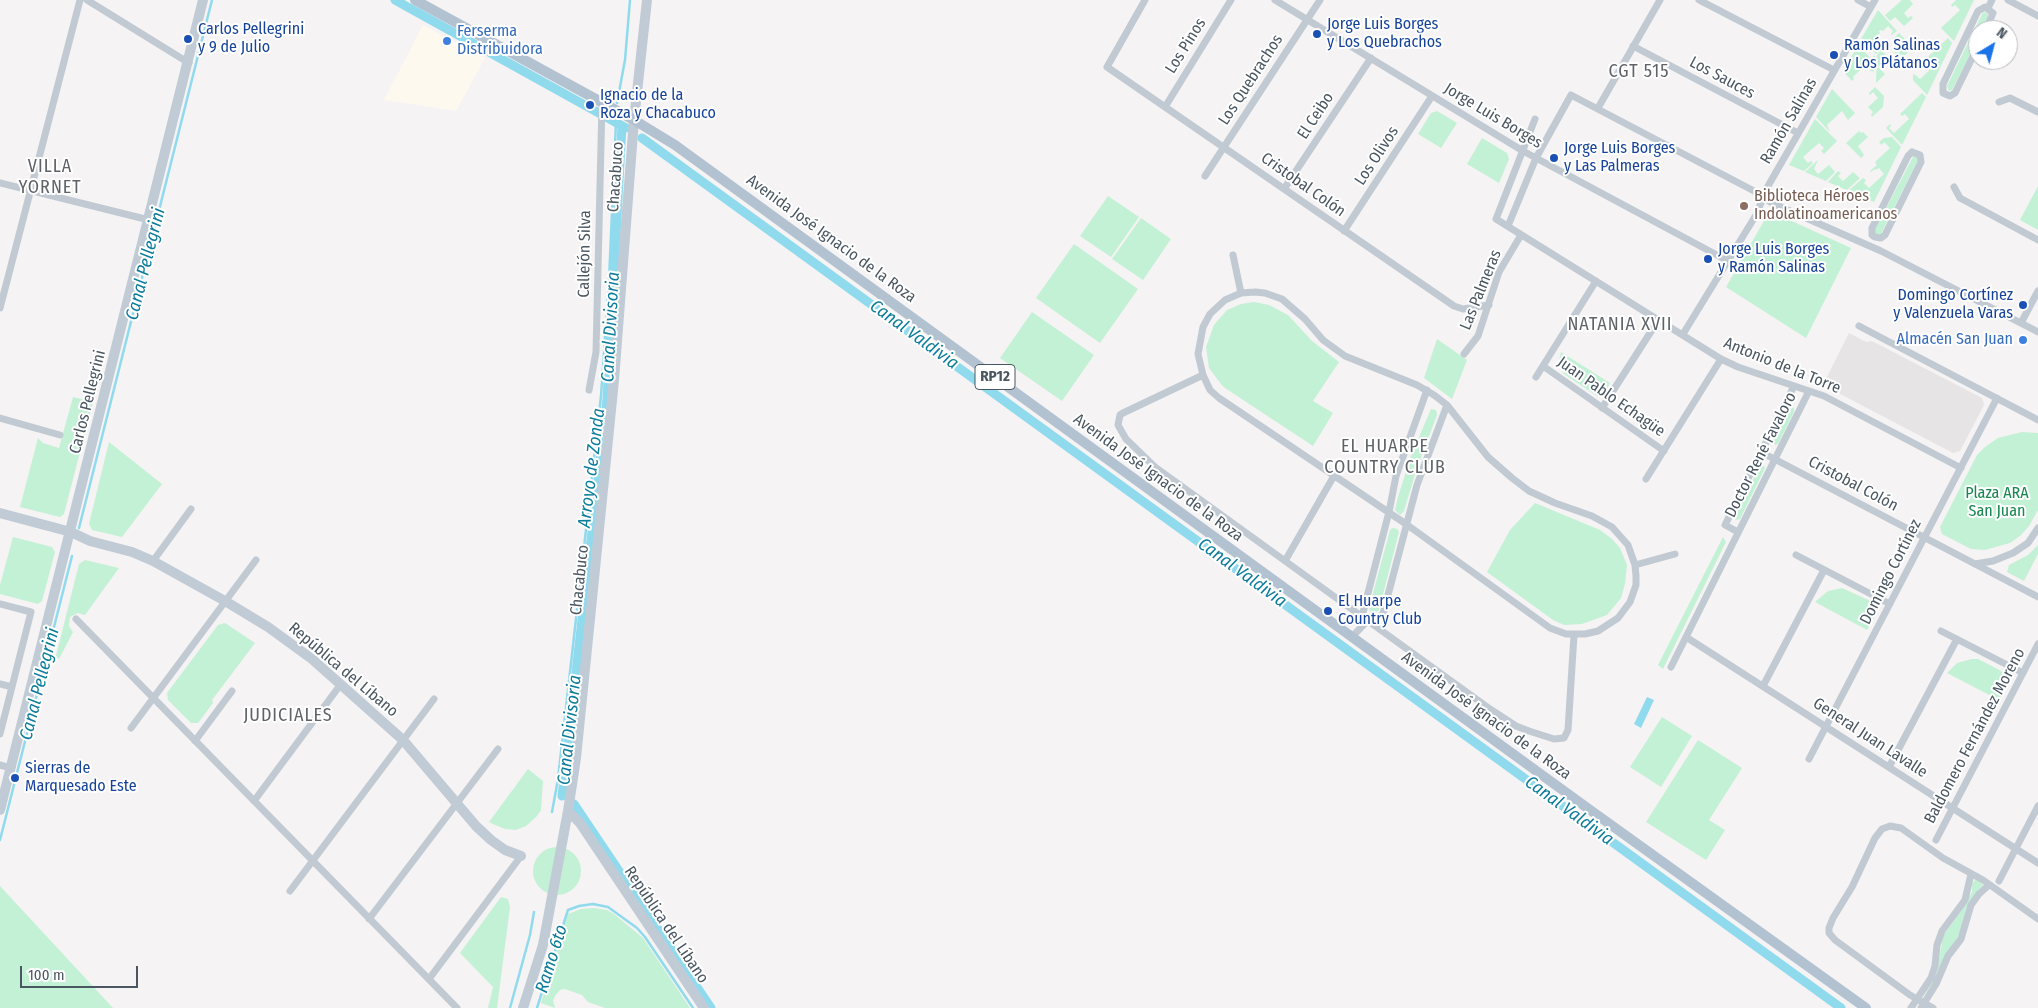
<!DOCTYPE html>
<meta charset="utf-8">
<style>
body{margin:0}
#map{position:relative;width:2038px;height:1008px;overflow:hidden;background:#f5f3f3;font-family:"Fira Sans Condensed",sans-serif}
canvas{display:block}
.north{position:absolute;left:1968px;top:20px;width:50px;height:50px;box-sizing:border-box;background:#fff;border:1px solid #b7bbc0;border-radius:50%;rotate:37deg;font-size:14px;font-weight:700;line-height:20px;text-align:center;color:#4a5661}
.north::after{content:'';display:block;margin:auto;width:18px;height:22px;background:#1a73e8;clip-path:polygon(50% 0,100% 100%,50% 72%,0 100%)}
.scale{position:absolute;left:20px;top:966px;width:118px;height:22px;box-sizing:border-box;border:2px solid #4a5661;border-top:0;padding-left:6px;font-size:15px;line-height:18px;white-space:nowrap;color:#4a5661;-webkit-text-stroke:4px #fff;paint-order:stroke}
</style>
<div id="map">
<canvas width="2038" height="1008"></canvas>
<div class="north">N</div>
<div class="scale">100 m</div>
</div>
<script>
const g = document.querySelector('canvas').getContext('2d');
g.lineJoin = 'round';
function fill(path, color) { g.fillStyle = color; g.fill(path, 'evenodd'); }
const poly = rows => new Path2D(rows.map(r => 'M' + r).join(''));
function trace(path, color, width, dash) { g.strokeStyle = color; g.lineWidth = width; g.lineCap = dash ? 'butt' : 'round'; g.setLineDash(dash || []); g.stroke(path); }
function drawText(font, color, halo, rows, align = 'center') {
  g.font = font + ' "Fira Sans Condensed",sans-serif'; g.lineWidth = 4; g.setLineDash([]); g.textBaseline = 'middle'; g.strokeStyle = halo; g.fillStyle = color; for (const [text, x, y, turn = 0] of rows) {
    g.save(); g.translate(x, y); g.rotate((+turn || 0) * Math.PI / 180); g.textAlign = isNaN(turn) ? turn : align; if (halo) g.strokeText(text, 0, 0); g.fillText(text, 0, 0); g.restore();
  }
}
const commercial = poly([
 [423,25,485,58,456,111,384,100]
]);
const education = poly([
 [1849,333,1866,342,1872,341,1982,398,1984,405,1960,451,1953,453,1823,385]
]);
const green = poly([
 [1902,0,1910,0,1913,4,1904,13,1908,18,1911,16,1913,18,1904,26,1895,17,1890,21,1885,15],
 [1956,0,1974,0,1954,41,1941,28,1960,10,1955,5,1952,7,1951,5],
 [1878,10,1897,31,1892,35,1891,34,1893,31,1888,26,1883,31,1881,30,1879,31,1880,33,1873,41,1878,46,1880,44,1883,47,1876,54,1861,39],
 [1984,12,1988,14,1988,19,1983,30,1978,30,1978,39,1952,90,1949,91,1947,86,1982,14],
 [1899,33,1913,47,1898,62,1896,60,1899,57,1894,52,1904,43,1899,37,1896,39,1894,38],
 [1948,38,1952,43,1927,95,1913,80,1913,75,1914,74,1920,79,1935,65,1928,57],
 [1858,45,1871,59,1875,55,1875,70,1872,72,1867,66,1865,69,1863,67,1853,77,1854,79,1852,81,1843,71],
 [1884,47,1885,49,1883,52,1888,57,1878,67,1885,74,1876,83,1877,55],
 [1875,87,1884,96,1883,107,1872,117,1871,115,1873,112,1868,107,1878,98,1873,92,1870,95,1869,93],
 [1832,89,1855,113,1848,120,1842,111,1827,125,1830,132,1816,117],
 [1922,93,1926,97,1902,145,1886,128,1890,124,1891,126,1889,128,1894,133,1909,119,1905,114,1902,116,1900,114],
 [1437,111,1457,123,1441,148,1418,134,1431,113],
 [1815,119,1837,141,1824,154,1821,151,1824,148,1819,143,1803,157,1808,163,1811,161,1813,163,1804,171,1789,165],
 [1859,131,1861,133,1863,132,1868,137,1858,146,1864,155,1861,158,1846,143],
 [1892,137,1901,147,1874,202,1848,191,1863,178,1866,180,1864,183,1869,188,1884,174,1879,168,1876,170,1875,169,1871,172,1870,171,1877,165,1875,162,1890,148,1884,142,1882,145,1879,142,1884,138],
 [1482,138,1507,153,1509,159,1499,183,1467,164],
 [1914,155,1918,157,1918,160,1881,234,1875,234,1874,231],
 [1818,160,1814,169,1818,174,1829,165,1835,172,1826,181,1805,172],
 [1838,171,1841,173,1838,176,1843,181,1853,172,1860,178,1847,190,1828,182],
 [2038,186,2038,230,2020,220],
 [1108,196,1139,217,1111,257,1080,236],
 [1772,212,1851,248,1806,338,1726,287,1768,214],
 [1141,218,1171,239,1143,280,1112,259],
 [1074,244,1138,289,1100,343,1036,298],
 [1254,302,1269,305,1288,315,1312,341,1339,362,1313,401,1333,413,1313,446,1225,388,1221,384,1209,368,1206,347,1214,325,1227,310,1241,304],
 [1032,312,1094,355,1062,401,1000,358],
 [1437,339,1467,360,1452,399,1424,378],
 [1561,352,1610,383,1604,395,1597,396,1564,374,1558,365],
 [73,397,93,402,64,514,60,517,20,507,38,438,43,443,59,448],
 [1791,406,1794,408,1794,412,1778,444,1775,445,1772,440,1788,409],
 [1431,409,1436,410,1437,415,1416,471,1404,511,1400,515,1395,510,1398,497,1411,456],
 [2022,432,2038,433,2038,510,2029,526,2020,536,2010,543,1985,550,1971,549,1942,534,1940,527,1977,455,1985,447,1998,438],
 [109,442,162,484,122,537,92,530,89,524],
 [1763,465,1765,468,1740,519,1735,520,1734,516,1760,466],
 [1535,503,1600,530,1612,539,1620,548,1627,565,1625,584,1621,598,1607,615,1582,624,1564,625,1553,620,1487,572,1510,530],
 [1393,528,1397,529,1399,532,1379,610,1373,614,1370,611,1369,608,1390,530],
 [13,537,52,547,55,552,42,601,38,604,0,594,0,585],
 [1723,537,1726,542,1663,669,1658,665],
 [2038,545,2038,554,2024,581,2007,572,2009,565,2028,555],
 [85,560,119,568,85,615,78,613,70,617,69,626,73,632,59,659,56,656,79,564],
 [1842,588,1875,603,1877,611,1867,630,1815,602,1828,591],
 [225,623,255,643,212,700,213,703,198,723,191,723,168,700,167,693,218,625],
 [1972,659,1978,659,2007,674,2009,681,1999,700,1947,673,1957,663],
 [1662,717,1692,736,1661,787,1630,767],
 [1698,740,1742,768,1709,820,1725,830,1706,860,1646,822],
 [528,769,543,781,541,810,537,816,526,826,516,830,505,829,493,824,489,822],
 '533 871a24 24 0 1 1 48 0a24 24 0 1 1-48 0Z',
 [1975,880,1978,880,1983,885,1975,894,1966,909,1962,927,1956,941,1936,979,1924,996,1937,972,1943,936,1961,911,1972,892,1972,884],
 [0,886,113,1008,0,1008],
 [501,897,508,899,510,907,497,1008,488,1008,493,987,460,953],
 [594,908,607,910,614,914,643,938,690,1008,605,1008,588,1002,582,995,565,989,560,990,555,996,553,1001,555,1008,541,1003,568,914,581,909]
]);
const water = poly([
 [1647,697,1654,700,1641,728,1634,724]
]);
const stream = poly([
 [617,103,625,60,630,0],
 [79,528,212,0],
 [552,812,558,779,601,396,609,280,616,122],
 [0,840,72,556],
 [510,1008,530,935,534,912],
 [537,1008,568,910,579,906,593,904,608,907,637,928,645,937,693,1008]
]);
const canal = poly([
 [395,0,626,128],
 [642,138,1841,1008],
 [562,796,607,399,622,126],
 [574,804,711,1008]
]);
const street = poly([
 [87,0,189,63],
 [1145,0,1107,67,1454,306,1463,309,1489,305],
 [1275,0,1523,151,1728,261],
 [1699,0,1834,70],
 [1858,0,1871,7],
 [2008,0,2038,16],
 [1988,8,1992,0],
 [1633,46,1798,133],
 [1978,46,1955,93,1950,96,1943,93,1943,84,1978,11,1985,7,1993,13,1986,30],
 [1999,102,2010,98,2038,112],
 [1165,107,1231,0],
 [1598,108,1660,0],
 [1535,119,1496,219,1721,359,1738,367,1824,396,1961,468],
 [1912,152,1920,155,1921,162,1885,235,1881,238,1875,237,1872,235,1872,228,1908,156,1912,152],
 [1205,176,1320,0],
 [0,183,149,220],
 [1954,187,1960,198,2038,240],
 [1284,189,1371,58],
 [1508,226,1536,158,1571,95,1754,191,1772,203,1881,251,2038,332],
 [1344,231,1432,96],
 [1233,255,1241,293],
 [1255,292,1265,293,1282,299,1305,319,1323,340,1345,356,1417,385,1434,395,1447,405,1488,457,1512,478,1529,491,1555,503,1592,516,1612,527,1628,545,1635,565,1636,576,1636,585,1630,602,1618,618,1598,631,1585,634,1566,634,1550,628,1406,524,1219,398,1210,390,1203,375,1198,354,1203,327,1210,314,1225,300,1241,293,1255,292],
 [0,308,80,0],
 [2021,323,2038,291],
 [1859,326,2038,420],
 [1683,334,1756,215,1768,186,1875,0],
 [1464,354,1478,336,1499,272,1521,235],
 [1543,366,1664,451],
 [1203,375,1123,413,1120,415,1118,425,1126,439,1155,467,1490,709,1516,726,1529,731,1554,739,1564,738,1568,730,1574,635],
 [1536,377,1596,281],
 [589,390,596,352,602,103],
 [1602,408,1659,319],
 [0,418,60,435],
 [1761,452,2038,597],
 [1646,479,1721,359],
 [1738,532,1725,525,1794,386],
 [1796,555,1890,604],
 [153,561,191,509],
 [1285,561,1335,474],
 [1975,564,1993,561,2013,553,2028,543,2038,528],
 [1635,565,1675,554],
 [0,604,31,612,0,734],
 [76,619,457,1008],
 [1361,620,1389,512,1396,476,1427,390],
 [1941,631,2023,673],
 [1352,637,1368,620,1379,617,1383,614,1417,485,1447,405],
 [1686,637,2038,863],
 [1671,667,1809,391],
 [0,684,12,687],
 [1763,686,1824,570],
 [131,728,256,560],
 [195,741,232,691],
 [1809,759,1997,398],
 [0,765,11,768],
 [1889,767,1957,639],
 [254,801,341,684],
 [1936,840,2038,644],
 [1999,881,2038,806],
 [290,891,434,699],
 [369,919,498,749],
 [429,979,521,856],
 [1911,1008,1931,978,1935,966,1937,945,1942,931,1965,900,1971,874],
 [1921,1008,1936,984,1948,956,1961,939,1971,905,1979,894,1989,885],
 [1933,1008,1910,995,1835,940,1829,933,1829,928,1833,918,1852,887,1875,838,1882,829,1890,826,1901,828,1943,858,1983,880,2038,919]
]);
const secondary = poly([
 [0,513,71,532,90,541,132,552,153,561,225,601,268,627,312,659,403,740,476,826,491,840,505,850,521,856],
 [0,810,203,0],
 [568,811,580,823,704,1008],
 [523,1008,543,945,568,811,576,758,614,380,634,120,647,0]
]);
const primary = poly([
 [415,0,634,120,675,145,1586,807,1866,1008]
]);
const markers = [
 [1317,34,5,"#1a4fb4"],
 [188,39,5,"#1a4fb4"],
 [447,41,5,"#3f7fe0"],
 [1834,55,5,"#1a4fb4"],
 [590,105,5,"#1a4fb4"],
 [1554,158,5,"#1a4fb4"],
 [1744,206,5,"#8d6e63"],
 [1708,259,5,"#1a4fb4"],
 [2023,305,5,"#1a4fb4"],
 [2023,340,5,"#3f7fe0"],
 [1328,611,5,"#1a4fb4"],
 [15,778,5,"#1a4fb4"]
];
const shields = [
 [995,377,40]
];
const shieldNames = [
 ["RP12",995,377]
];
const transitNames = [
 ["Jorge Luis Borges",1327,25],
 ["y Los Quebrachos",1327,43],
 ["Carlos Pellegrini",198,30],
 ["y 9 de Julio",198,48],
 ["Ramón Salinas",1844,46],
 ["y Los Plátanos",1844,64],
 ["Ignacio de la",600,96],
 ["Roza y Chacabuco",600,114],
 ["Jorge Luis Borges",1564,149],
 ["y Las Palmeras",1564,167],
 ["Jorge Luis Borges",1718,250],
 ["y Ramón Salinas",1718,268],
 ["Domingo Cortínez",2013,296,"right"],
 ["y Valenzuela Varas",2013,314,"right"],
 ["El Huarpe",1338,602],
 ["Country Club",1338,620],
 ["Sierras de",25,769],
 ["Marquesado Este",25,787]
];
const shopNames = [
 ["Ferserma",457,32],
 ["Distribuidora",457,50],
 ["Almacén San Juan",2013,340,"right"]
];
const streetNames = [
 ["Los Pinos",1186,46,-58],
 ["Los Sauces",1722,78,28],
 ["Los Quebrachos",1251,80,-57],
 ["El Ceibo",1316,116,-57],
 ["Jorge Luis Borges",1493,116,31],
 ["Ramón Salinas",1789,121,-60],
 ["Los Olivos",1377,156,-57],
 ["Chacabuco",616,177,-86],
 ["Cristobal Colón",1303,185,35],
 ["Avenida José Ignacio de la Roza",831,239,36],
 ["Callejón Silva",585,254,-89],
 ["Las Palmeras",1481,290,-68],
 ["Antonio de la Torre",1782,366,22],
 ["Juan Pablo Echagüe",1611,397,35],
 ["Carlos Pellegrini",88,402,-76],
 ["Doctor René Favaloro",1761,455,-63],
 ["Avenida José Ignacio de la Roza",1158,478,36],
 ["Cristobal Colón",1853,484,28],
 ["Domingo Cortínez",1891,572,-63],
 ["Chacabuco",580,580,-84],
 ["República del Líbano",343,670,40],
 ["Avenida José Ignacio de la Roza",1486,716,36],
 ["Baldomero Fernández Moreno",1975,736,-62],
 ["General Juan Lavalle",1870,738,33],
 ["República del Líbano",666,925,56]
];
const educationNames = [
 ["Biblioteca Héroes",1754,197],
 ["Indolatinoamericanos",1754,215]
];
const parkNames = [
 ["Plaza ARA",1997,494],
 ["San Juan",1997,512]
];
const neighbourhoodNames = [
 ["CGT 515",1639,72],
 ["VILLA",50,167],
 ["YORNET",50,188],
 ["NATANIA XVII",1620,325],
 ["EL HUARPE",1385,447],
 ["COUNTRY CLUB",1385,468],
 ["JUDICIALES",288,716]
];
const waterNames = [
 ["Canal Pellegrini",146,264,-76],
 ["Canal Divisoria",611,327,-87],
 ["Canal Valdivia",914,335,36],
 ["Arroyo de Zonda",592,468,-83],
 ["Canal Valdivia",1242,573,36],
 ["Canal Pellegrini",40,684,-76],
 ["Canal Divisoria",570,730,-84],
 ["Canal Valdivia",1569,811,36],
 ["Ramo 6to",552,959,-73]
];
fill(commercial, '#fdf9ef');
fill(education, '#e6e4e5');
fill(green, '#c3f1d5');
fill(water, '#90daee');
trace(stream, '#90daee', 2.5);
trace(canal, '#90daee', 9);
trace(street, '#c1cad2', 7);
trace(secondary, '#c1cbd6', 10);
trace(primary, '#b3c2d1', 10);
for (const [x, y, r, color] of markers) { const dot = new Path2D(); dot.arc(x, y, r, 0, 2 * Math.PI); g.fillStyle = color; g.fill(dot); trace(dot, '#fff', 2); }
for (const [x, y, w] of shields) { const box = new Path2D(); box.roundRect(x - w / 2, y - 12.5, w, 25, 4); g.fillStyle = '#fff'; g.fill(box); trace(box, '#4a5661', 1); }
drawText('bold 15px', '#4a5661', null, shieldNames);
drawText('16px', '#164399', '#fff', transitNames, 'left');
drawText('16px', '#366cbe', '#fff', shopNames, 'left');
drawText('16px', '#4a5661', '#fff', streetNames);
drawText('16px', '#785e54', '#fff', educationNames, 'left');
drawText('16px', '#17864f', '#fff', parkNames);
g.letterSpacing = '1px';
drawText('18px', '#5f6368', '#fff', neighbourhoodNames);
g.letterSpacing = '0px';
drawText('italic 18px', '#0c7c9b', '#fff', waterNames);
</script>
